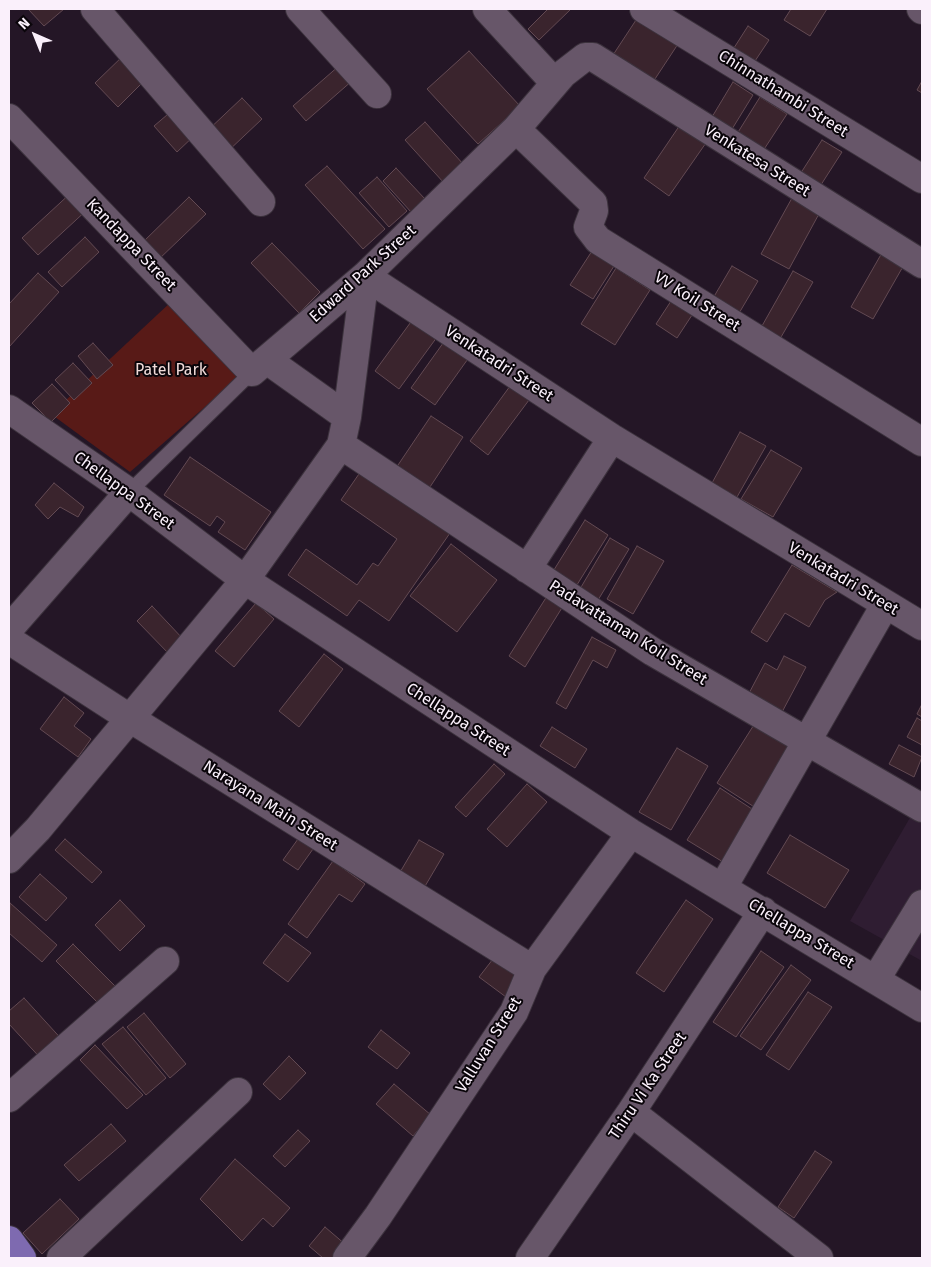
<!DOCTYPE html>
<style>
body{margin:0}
#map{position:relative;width:931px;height:1267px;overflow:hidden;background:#241626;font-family:"Fira Sans",sans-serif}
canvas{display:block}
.frame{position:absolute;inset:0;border:10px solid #faf0fb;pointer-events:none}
.north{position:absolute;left:10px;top:10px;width:50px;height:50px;-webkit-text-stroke:4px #0a050a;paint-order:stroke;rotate:316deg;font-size:14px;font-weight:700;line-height:20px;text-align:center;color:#faf0fb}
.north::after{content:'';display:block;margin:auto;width:18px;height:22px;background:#faf0fb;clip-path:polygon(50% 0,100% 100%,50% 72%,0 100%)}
</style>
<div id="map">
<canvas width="931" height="1267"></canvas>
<div class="frame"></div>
<div class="north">N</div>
</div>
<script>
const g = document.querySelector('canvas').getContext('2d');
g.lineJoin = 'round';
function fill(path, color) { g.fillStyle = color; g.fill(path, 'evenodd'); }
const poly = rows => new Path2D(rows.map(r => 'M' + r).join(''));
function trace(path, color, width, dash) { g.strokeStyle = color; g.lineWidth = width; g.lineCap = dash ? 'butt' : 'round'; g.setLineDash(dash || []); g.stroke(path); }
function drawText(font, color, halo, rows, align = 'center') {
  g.font = font + ' "Fira Sans",sans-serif'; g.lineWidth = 4; g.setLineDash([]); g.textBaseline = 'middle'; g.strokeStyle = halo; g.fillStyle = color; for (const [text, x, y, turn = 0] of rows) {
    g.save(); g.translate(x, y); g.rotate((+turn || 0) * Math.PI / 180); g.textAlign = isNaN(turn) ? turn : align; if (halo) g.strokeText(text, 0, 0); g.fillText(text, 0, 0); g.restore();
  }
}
const built = poly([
 [922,797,922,961,850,921]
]);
const green = poly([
 [172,301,244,373,130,472,51,414]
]);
const building = poly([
 [28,9,64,9,44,26,28,9],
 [548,9,571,9,539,40,528,29,548,9],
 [791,9,827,9,810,36,784,20,791,9],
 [638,17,678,44,653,82,613,55,638,17],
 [748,26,769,40,753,64,732,51,748,26],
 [469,51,520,106,478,144,427,89,469,51],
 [126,53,149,76,118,107,95,83,126,53],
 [340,65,353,80,306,121,293,106,340,65],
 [922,81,922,93,917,90,922,81],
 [733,82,753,95,729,134,709,122,733,82],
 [760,97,787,114,761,154,735,137,760,97],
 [242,98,262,119,226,153,206,132,242,98],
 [174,109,196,134,177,152,154,126,174,109],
 [425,122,464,165,444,183,405,140,425,122],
 [682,122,708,140,669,196,644,178,682,122],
 [822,140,842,152,817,191,797,179,822,140],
 [327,166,385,229,363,249,305,185,327,166],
 [396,168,425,199,411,212,383,181,396,168],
 [377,177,407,211,389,227,359,193,377,177],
 [73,191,89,208,38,255,22,238,73,191],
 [189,197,206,214,157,261,141,244,189,197],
 [792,198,820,212,789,269,761,254,792,198],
 [85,237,99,252,62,287,48,272,85,237],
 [272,243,320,292,299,313,251,263,272,243],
 [592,251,614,266,593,299,570,285,592,251],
 [883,251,905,263,873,319,851,307,883,251],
 [732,266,758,281,735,320,709,305,732,266],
 [616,268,650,290,615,345,581,324,616,268],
 [793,271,813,282,777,344,758,333,793,271],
 [38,273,59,292,9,347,9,304,38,273],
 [673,298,694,312,677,338,656,324,673,298],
 [416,315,440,333,399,389,375,371,416,315],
 [446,339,470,356,435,405,411,388,446,339],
 [93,343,113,365,97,379,78,356,93,343],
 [73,363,92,383,74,400,55,380,73,363],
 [513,382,532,396,488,455,470,441,513,382],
 [52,384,70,403,51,422,32,403,52,384],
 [431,416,463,437,428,490,396,468,431,416],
 [740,432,766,446,737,497,712,483,740,432],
 [771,450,802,468,773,517,741,499,771,450],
 [190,457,271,512,245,550,218,532,225,522,217,516,210,526,164,495,190,457],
 [361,471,450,533,389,621,359,600,347,616,288,575,306,549,357,585,373,563,378,566,397,539,341,500,361,471],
 [54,483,84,507,78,517,60,507,48,519,35,505,54,483],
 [585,520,608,535,575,588,552,573,585,520],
 [610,538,629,549,595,605,577,594,610,538],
 [451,544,497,580,457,632,410,596,451,544],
 [637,546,664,561,633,614,607,599,637,546],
 [792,565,837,592,825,600,809,627,785,613,767,642,751,632,792,565],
 [549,593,565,603,525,667,509,656,549,593],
 [256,603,274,619,234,667,215,651,256,603],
 [152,606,184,640,170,655,137,621,152,606],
 [592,637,616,650,607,668,593,660,566,709,556,703,592,637],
 [324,654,343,669,299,727,279,711,324,654],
 [784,656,806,667,781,714,747,697,765,663,777,670,784,656],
 [64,697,84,713,74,726,91,739,78,757,40,729,64,697],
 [922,704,922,717,917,714,922,704],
 [917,718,922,721,922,745,907,737,917,718],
 [757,720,799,746,759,810,717,783,757,720],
 [552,727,587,749,575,768,540,746,552,727],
 [899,745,922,757,914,777,889,764,899,745],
 [677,748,708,766,671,830,639,812,677,748],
 [494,764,505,774,466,817,455,807,494,764],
 [527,784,547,802,507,847,487,829,527,784],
 [720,788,755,811,723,862,687,840,720,788],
 [303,832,318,842,298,870,283,860,303,832],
 [790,835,849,870,825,908,767,873,790,835],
 [65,839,102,872,92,883,55,850,65,839],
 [419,840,444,854,421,893,396,879,419,840],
 [333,861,365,884,352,902,339,894,307,938,288,924,333,861],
 [40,874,67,898,46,921,19,897,40,874],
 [120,900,145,926,120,951,95,925,120,900],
 [686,900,713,919,664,992,636,973,686,900],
 [10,903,57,945,42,962,9,933,10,903],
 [285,934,311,953,288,982,263,963,285,934],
 [73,944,124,995,107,1012,56,961,73,944],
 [761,951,784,967,736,1037,713,1022,761,951],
 [493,959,520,978,506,997,479,977,493,959],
 [791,965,811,980,761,1050,740,1036,791,965],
 [808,992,832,1007,789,1070,766,1055,808,992],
 [24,998,66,1044,45,1063,9,1024,9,1011,24,998],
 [144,1013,186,1064,170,1078,127,1027,144,1013],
 [123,1027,166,1078,146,1095,102,1044,123,1027],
 [381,1030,410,1053,397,1069,368,1047,381,1030],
 [95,1045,143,1095,127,1109,80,1060,95,1045],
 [289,1056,306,1073,280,1100,263,1084,289,1056],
 [394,1084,431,1115,413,1136,376,1104,394,1084],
 [111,1124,126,1141,79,1181,64,1165,111,1124],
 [298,1130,310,1141,285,1167,273,1156,298,1130],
 [815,1151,832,1162,794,1218,778,1207,815,1151],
 [235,1159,290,1208,273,1227,263,1218,242,1241,200,1199,235,1159],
 [60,1199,79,1219,42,1254,23,1233,60,1199],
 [325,1227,346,1245,335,1258,323,1258,309,1246,325,1227]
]);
const lane = poly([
 [129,492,252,372]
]);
const street = poly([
 [95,9,261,202],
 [300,9,377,94],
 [487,9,555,83],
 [644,9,922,179],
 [921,9,922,10],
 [9,118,252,372,365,276,516,129,563,74,585,57,593,57,922,264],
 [516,129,593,203,594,211,588,227,598,240,922,442],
 [267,360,347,417],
 [9,409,129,492,245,580,631,833,922,1008],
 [341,445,653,652,922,808],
 [527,569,612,438],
 [9,629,129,492],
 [9,640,131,719,532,969],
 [9,859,38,829,245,580,341,445,347,417,365,276,612,438,922,626],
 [723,887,885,605],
 [876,979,922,904],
 [9,1098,165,961],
 [631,1112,819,1258],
 [61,1258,238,1092],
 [347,1258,378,1216,514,1012,532,969,631,833],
 [530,1258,631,1112,763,911]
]);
const primary = poly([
 [9,1240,22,1258]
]);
const streetNames = [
 ["Chinnathambi Street",783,94,32],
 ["Venkatesa Street",757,161,32],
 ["Kandappa Street",131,245,46],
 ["Edward Park Street",363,274,-42],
 ["VV Koil Street",697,302,32],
 ["Venkatadri Street",499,364,33],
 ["Chellappa Street",124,491,36],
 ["Venkatadri Street",843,579,31],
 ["Padavattaman Koil Street",628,633,32],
 ["Chellappa Street",458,720,33],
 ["Narayana Main Street",270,806,32],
 ["Chellappa Street",801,934,31],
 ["Valluvan Street",489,1045,-58],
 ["Thiru Vi Ka Street",648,1086,-56]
];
const parkNames = [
 ["Patel Park",171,371]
];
fill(built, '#2f1d32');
fill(green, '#581a17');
fill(building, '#3a242d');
trace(building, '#634a53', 1);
trace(lane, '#3c323d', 16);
trace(street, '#3c323d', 30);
trace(primary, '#3c323d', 30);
trace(lane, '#675669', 14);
trace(street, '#675669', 28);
trace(primary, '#7e6ab0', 28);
drawText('16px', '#faf0fb', '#0a050a', streetNames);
drawText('16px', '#f0dad8', '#0a050a', parkNames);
</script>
